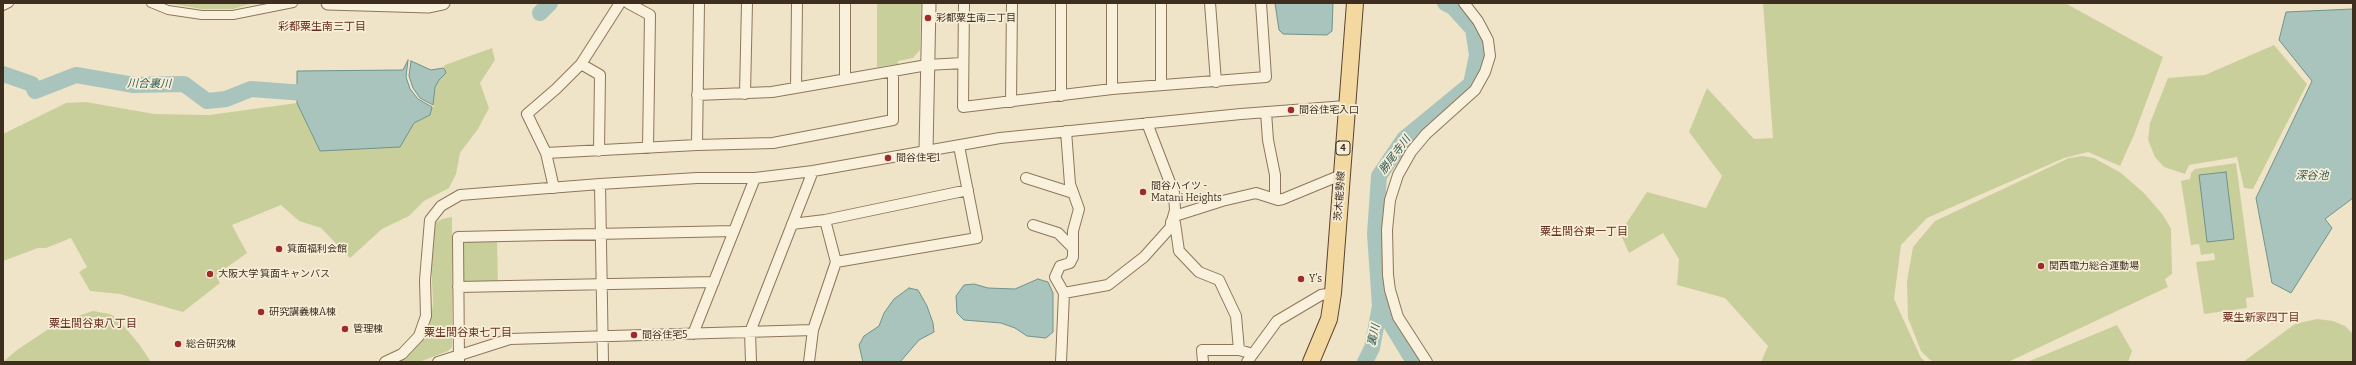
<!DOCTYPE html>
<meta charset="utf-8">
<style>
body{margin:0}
#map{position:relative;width:2356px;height:365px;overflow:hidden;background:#f0e4c8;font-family:Bitter,serif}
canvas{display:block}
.frame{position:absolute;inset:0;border:4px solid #3d2e20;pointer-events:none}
</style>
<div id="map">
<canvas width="2356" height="365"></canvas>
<div class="frame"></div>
</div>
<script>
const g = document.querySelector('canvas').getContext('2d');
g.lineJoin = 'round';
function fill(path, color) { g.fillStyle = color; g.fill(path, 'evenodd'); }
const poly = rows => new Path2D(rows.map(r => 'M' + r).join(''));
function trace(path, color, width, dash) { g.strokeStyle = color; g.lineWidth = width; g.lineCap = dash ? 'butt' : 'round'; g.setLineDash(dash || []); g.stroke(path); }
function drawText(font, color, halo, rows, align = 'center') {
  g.font = font + ' Bitter,"Noto Sans JP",serif'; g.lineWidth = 3.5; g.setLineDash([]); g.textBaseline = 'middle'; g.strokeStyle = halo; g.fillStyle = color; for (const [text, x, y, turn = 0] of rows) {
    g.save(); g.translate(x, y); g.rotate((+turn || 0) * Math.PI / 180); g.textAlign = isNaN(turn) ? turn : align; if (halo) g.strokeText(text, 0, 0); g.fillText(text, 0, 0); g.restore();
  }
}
const green = poly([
 [167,3,253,3,233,9,202,9],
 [877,3,921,3,920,50,913,58,898,61,898,64,877,67],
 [1763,3,2065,3,2163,57,2134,135,2120,166,2088,152,2064,158,1927,218,1901,245,1894,299,1921,358,1926,362,1761,362,1768,346,1725,298,1677,285,1679,259,1663,233,1629,253,1620,233,1647,192,1706,208,1722,176,1689,132,1707,88,1754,139,1773,138],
 [2274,45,2307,84,2253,189,2244,188,2237,157,2189,165,2185,174,2164,167,2155,157,2148,140,2150,123,2168,78,2205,75],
 [492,48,495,60,480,83,489,108,478,129,460,153,456,174,449,188,424,201,409,216,382,229,350,258,321,228,299,221,281,205,232,225,247,253,216,275,220,283,183,312,120,294,90,291,79,272,87,267,71,238,46,248,38,248,3,261,3,134,66,103,86,102,154,114,209,115,297,103,320,151,414,123,430,115,432,107,435,106,433,105,435,87,439,80,446,73,443,68,445,65],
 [2083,156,2094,158,2121,173,2144,193,2163,215,2171,229,2172,274,2165,279,2168,287,2008,362,1934,362,1929,359,1921,351,1908,318,1907,281,1913,247,1935,221,2069,158],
 [2236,163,2254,297,2246,298,2247,308,2204,314,2196,262,2215,260,2214,253,2201,255,2199,244,2191,245,2181,181,2190,179,2191,173,2195,169],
 [452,217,452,347,448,351,419,362,395,362,411,353,429,331,433,303,430,236,435,223,442,219],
 [497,236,498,287,458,287,458,237],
 [93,311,110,314,118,319,139,344,151,362,3,362,17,350,59,322],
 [2317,319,2333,321,2345,326,2353,334,2353,362,2243,362,2295,324],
 [2117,325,2132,351,2128,362,2027,362]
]);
const water = poly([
 [1275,3,1333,3,1332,31,1327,35,1283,34,1279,30,1275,3],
 [2353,9,2353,198,2325,219,2332,228,2291,293,2272,283,2256,198,2312,81,2279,40,2286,12,2353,9],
 [408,60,406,77,410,89,418,99,432,107,430,115,414,123,400,147,320,151,297,103,297,71,403,70,408,60],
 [411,61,431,70,443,68,445,70,446,73,439,80,435,87,433,105,420,98,413,88,409,76,411,61],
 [2226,172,2234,239,2207,242,2199,175,2226,172],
 [1038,279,1048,282,1053,293,1053,332,1046,338,1027,336,1015,328,1001,323,964,320,957,313,956,296,964,285,974,284,988,288,1015,289,1038,279],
 [909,288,918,290,927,306,933,323,934,332,919,340,900,362,863,362,859,345,864,336,879,326,884,313,894,299,909,288]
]);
const river = poly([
 [540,13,550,3],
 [3,74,32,84,35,91,76,75,134,85,184,84,207,101,226,99,251,89,318,94],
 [1365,362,1372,348,1380,306],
 [1414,362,1380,306,1375,234,1379,176,1404,139,1471,84,1477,55,1473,29,1453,7,1445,3]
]);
const pedestrian = poly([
 [151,3,168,10,202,15,233,15,293,3],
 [3,6,9,3]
]);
const minor = poly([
 [628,3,650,15,648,148],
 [964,3,963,107,1112,89,1266,77,1261,3],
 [1112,3,1112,89],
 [1210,3,1216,82],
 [581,64,600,75,599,151],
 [893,71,927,65,963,63],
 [845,79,845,3],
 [1161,85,1161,3],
 [796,87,797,3],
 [745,94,747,3],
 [1061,96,1061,3],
 [1011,102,1012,3],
 [1266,112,1268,140,1275,175,1275,199],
 [697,145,699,3],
 [546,153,697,145,773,143,893,120,893,71,772,92,697,95],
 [1026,178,1073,193],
 [600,184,603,362],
 [554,188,546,153,527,114,556,89,581,64,620,3],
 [1174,214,1178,215,1222,201,1256,193,1278,200,1283,199,1341,175],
 [825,220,968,190],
 [1171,222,1175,223,1179,251,1199,272,1219,280,1236,316,1239,350],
 [792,224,825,220,836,262],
 [1033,225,1058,233,1073,248],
 [458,287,714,282],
 [1064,293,1108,285,1144,257,1170,228,1175,210,1174,193,1147,123],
 [693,334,734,231],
 [385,362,402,354,419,336,426,316,425,280,430,220,441,206,460,195,600,184,697,178,755,178,813,171,1000,138,1241,114,1346,106],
 [438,362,510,339,813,330,836,262,977,238,959,146],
 [459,362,458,237,734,231,755,178],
 [751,362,750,332,813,171],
 [809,362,813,330],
 [1061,362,1064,293,1055,277,1060,266,1070,263,1073,257,1073,231,1079,209,1070,184,1066,131],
 [1203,362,1202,350,1239,350,1253,354],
 [1247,362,1277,321,1321,295,1333,293],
 [1427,362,1398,317,1390,290,1388,275,1387,230,1390,200,1398,175,1411,152,1426,134,1475,90,1485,72,1490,56,1488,40,1478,21,1464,3]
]);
const tertiary = poly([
 [328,3,429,6,443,3],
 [926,151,929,3]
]);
const primary = poly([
 [1311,362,1329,319,1333,293,1355,3]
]);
const markers = [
 [928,18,4,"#9e2a2b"],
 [1291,110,4,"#9e2a2b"],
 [888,158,4,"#9e2a2b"],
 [1143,192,4,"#9e2a2b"],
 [279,249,4,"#9e2a2b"],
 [2041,266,4,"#9e2a2b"],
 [210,274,4,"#9e2a2b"],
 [1301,279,4,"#9e2a2b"],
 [261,312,4,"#9e2a2b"],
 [345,329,4,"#9e2a2b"],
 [634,335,4,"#9e2a2b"],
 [178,344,4,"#9e2a2b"]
];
const shields = [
 [1343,148,14]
];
const shieldNames = [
 ["4",1343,148]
];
const poiNames = [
 ["彩都粟生南二丁目",936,18],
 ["間谷住宅入口",1299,110],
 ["間谷住宅1",896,158],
 ["間谷ハイツ -",1151,186],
 ["Matani Heights",1151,198],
 ["箕面福利会館",287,249],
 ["関西電力総合運動場",2049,266],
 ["大阪大学 箕面キャンパス",218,274],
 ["Y's",1309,279],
 ["研究講義棟A棟",269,312],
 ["管理棟",353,329],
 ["間谷住宅5",642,335],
 ["総合研究棟",186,344]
];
const streetNames = [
 ["茨木能勢線",1340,196,-86]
];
const neighbourhoodNames = [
 ["彩都粟生南三丁目",322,27],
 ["粟生間谷東一丁目",1584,232],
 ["粟生新家四丁目",2261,318],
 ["粟生間谷東八丁目",93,324],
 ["粟生間谷東七丁目",468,333]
];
const waterNames = [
 ["川合裏川",149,84,1],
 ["勝尾寺川",1395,155,-53],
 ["深谷池",2312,176],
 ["裏川",1374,335,-78]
];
fill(green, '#c9cf9b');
fill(water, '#a9c4bc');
trace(water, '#6f938a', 1);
trace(river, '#a9c4bc', 16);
trace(pedestrian, '#8d765c', 10);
trace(minor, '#8d765c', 12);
trace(tertiary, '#8d765c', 15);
trace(primary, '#5b4430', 18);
trace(pedestrian, '#faf1dc', 8);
trace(minor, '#faf1dc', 10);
trace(tertiary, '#faf1dc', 13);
trace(primary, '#f3d9a0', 16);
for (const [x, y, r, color] of markers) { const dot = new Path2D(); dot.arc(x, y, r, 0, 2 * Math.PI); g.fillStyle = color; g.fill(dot); trace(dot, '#f7eed8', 1.5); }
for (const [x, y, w] of shields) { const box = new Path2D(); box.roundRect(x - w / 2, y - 7, w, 14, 3); g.fillStyle = '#f7eed8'; g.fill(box); trace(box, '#3d2e20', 1); }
drawText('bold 9px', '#3d2e20', null, shieldNames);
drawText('10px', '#3d2e20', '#f7eed8', poiNames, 'left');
drawText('10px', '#3d2e20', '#f7eed8', streetNames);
drawText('11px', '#6b2e1e', '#f7eed8', neighbourhoodNames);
drawText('italic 11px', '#2f5d5a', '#f7eed8', waterNames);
</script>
